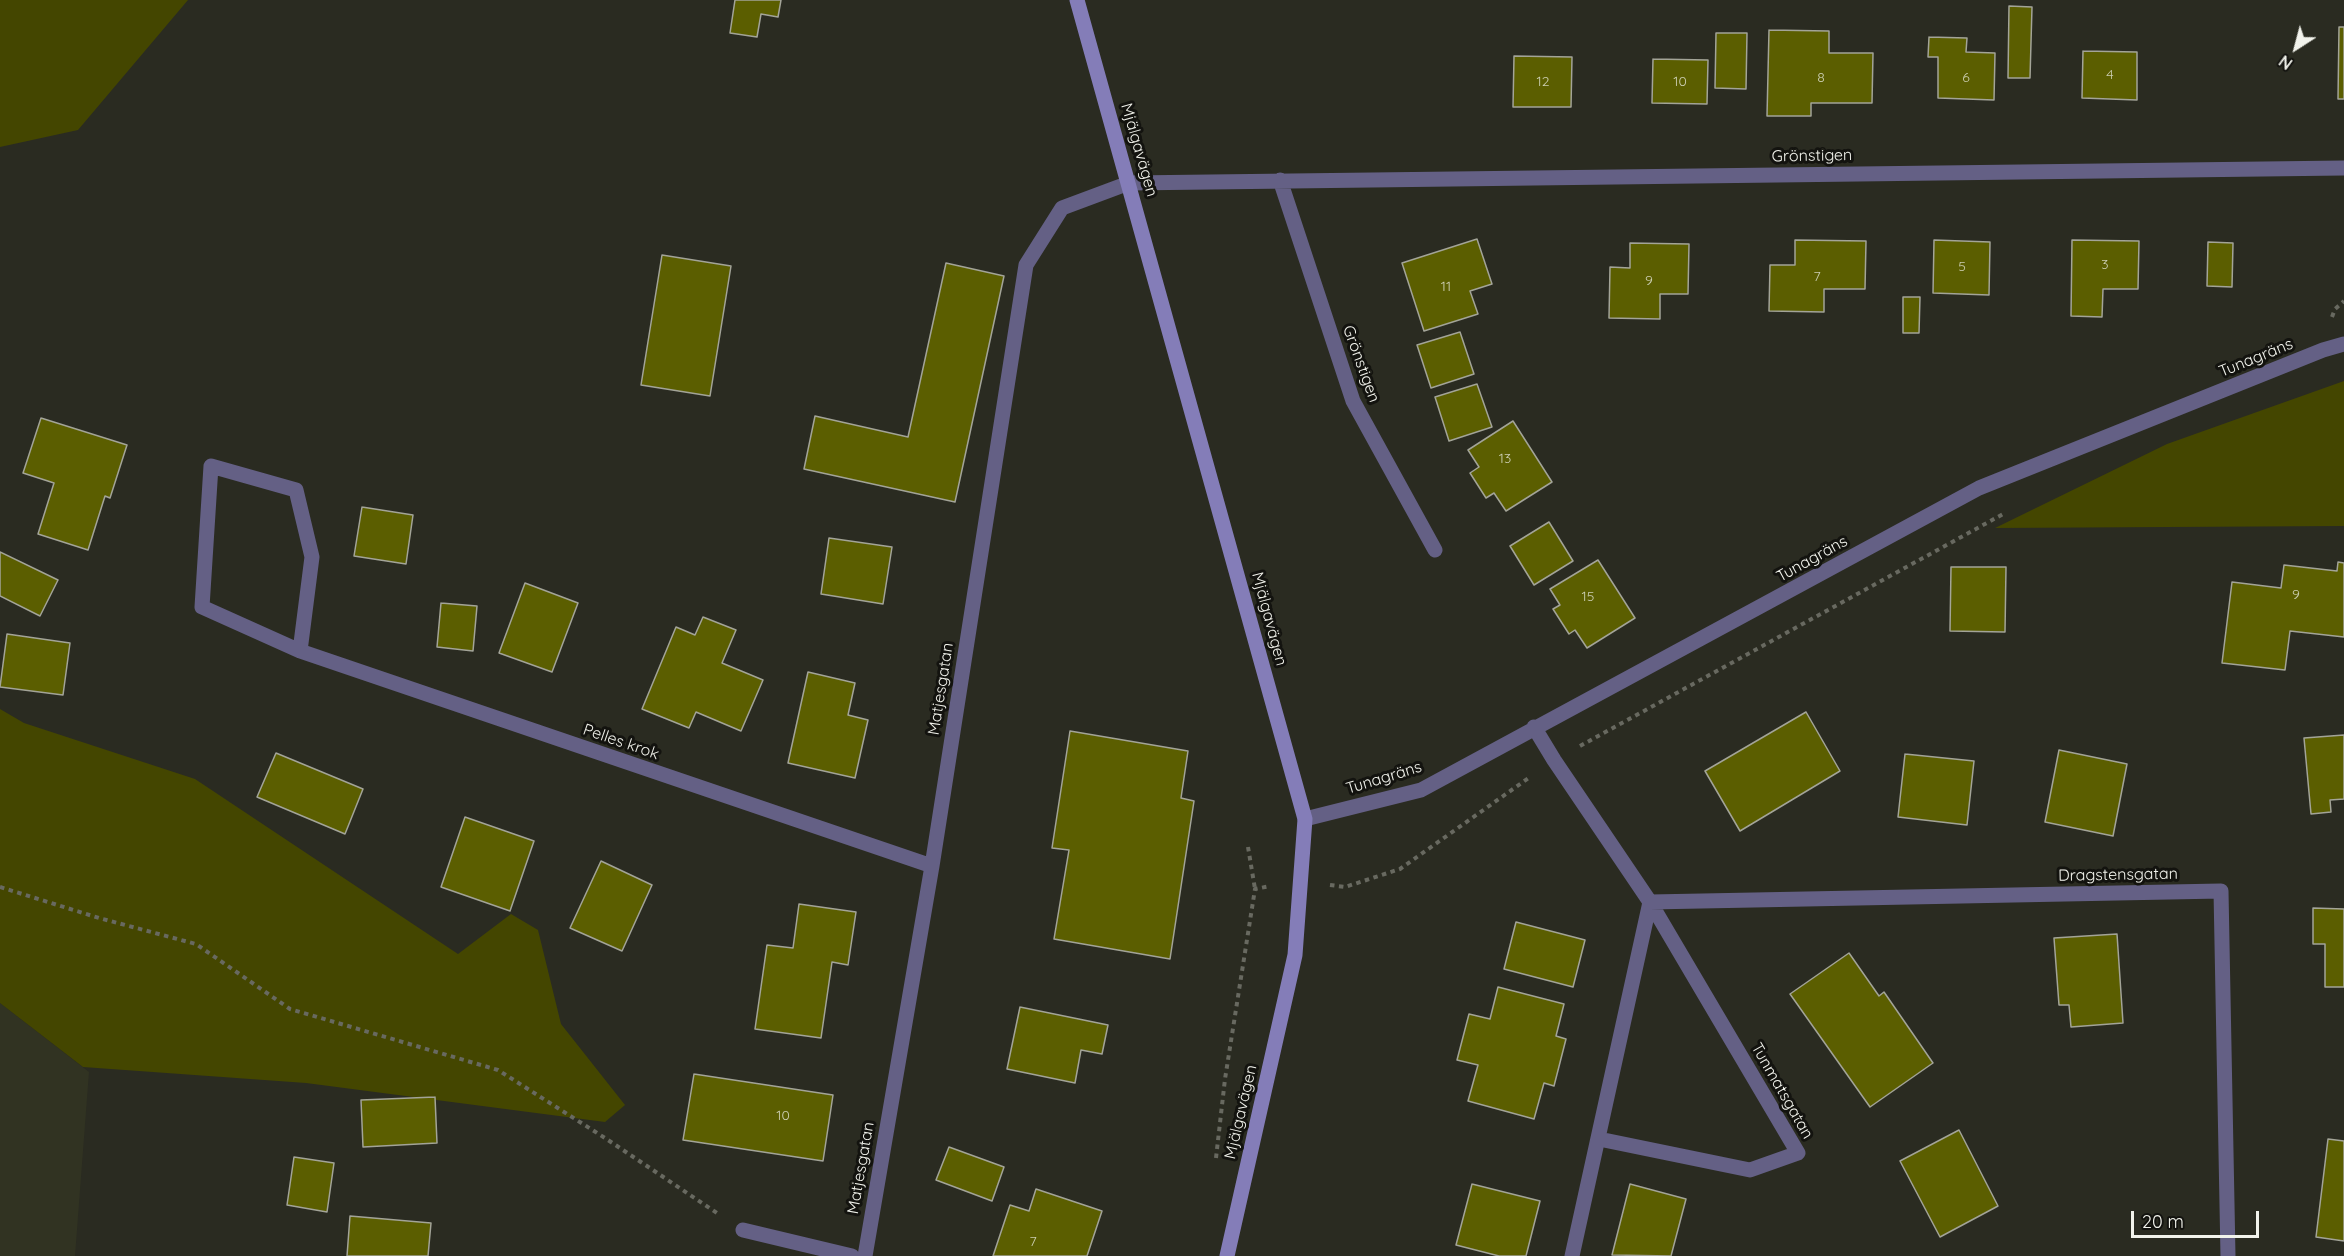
<!DOCTYPE html>
<meta charset="utf-8">
<style>
body{margin:0}
#map{position:relative;width:2344px;height:1256px;overflow:hidden;background:#2a2b21;font-family:Quicksand,sans-serif}
canvas{display:block}
.north{position:absolute;left:2266px;top:18px;width:60px;height:60px;-webkit-text-stroke:4px #13130f;paint-order:stroke;rotate:216deg;font-size:16px;font-weight:700;line-height:24px;text-align:center;color:#f2f3ec}
.north::after{content:'';display:block;margin:auto;width:21px;height:27px;background:#f2f3ec;clip-path:polygon(50% 0,100% 100%,50% 72%,0 100%)}
.scale{position:absolute;left:2131px;top:1211px;width:128px;height:27px;box-sizing:border-box;border:3px solid #f2f3ec;border-top:0;padding-left:8px;font-size:18px;line-height:21px;white-space:nowrap;color:#f2f3ec;-webkit-text-stroke:4px #13130f;paint-order:stroke}
</style>
<div id="map">
<canvas width="2344" height="1256"></canvas>
<div class="north">N</div>
<div class="scale">20 m</div>
</div>
<script>
const g = document.querySelector('canvas').getContext('2d');
g.lineJoin = 'round';
function fill(path, color) { g.fillStyle = color; g.fill(path, 'evenodd'); }
const poly = rows => new Path2D(rows.map(r => 'M' + r).join(''));
function trace(path, color, width, dash) { g.strokeStyle = color; g.lineWidth = width; g.lineCap = dash ? 'butt' : 'round'; g.setLineDash(dash || []); g.stroke(path); }
function drawText(font, color, halo, rows, align = 'center') {
  g.font = font + ' Quicksand,sans-serif'; g.lineWidth = 6; g.setLineDash([]); g.textBaseline = 'middle'; g.strokeStyle = halo; g.fillStyle = color; for (const [text, x, y, turn = 0] of rows) {
    g.save(); g.translate(x, y); g.rotate((+turn || 0) * Math.PI / 180); g.textAlign = isNaN(turn) ? turn : align; if (halo) g.strokeText(text, 0, 0); g.fillText(text, 0, 0); g.restore();
  }
}
const built = poly([
 [0,1003,89,1072,75,1256,0,1256]
]);
const green = poly([
 [0,0,188,0,78,130,0,147],
 [2344,381,2344,526,1995,528,2167,444],
 [0,709,24,723,195,779,458,954,511,914,538,930,561,1024,625,1105,605,1122,306,1083,83,1067,0,1003]
]);
const building = poly([
 [735,0,781,0,778,17,761,14,757,37,730,33,735,0],
 [2009,6,2032,7,2030,78,2008,78,2009,6],
 [2339,27,2344,27,2344,99,2338,99,2339,27],
 [1769,30,1829,31,1829,53,1873,53,1872,103,1811,103,1811,116,1767,116,1769,30],
 [1716,33,1747,33,1746,89,1715,88,1716,33],
 [1929,37,1967,38,1966,52,1995,53,1994,100,1938,98,1938,57,1928,57,1929,37],
 [2083,51,2137,52,2137,100,2082,98,2083,51],
 [1514,56,1572,57,1571,107,1513,107,1514,56],
 [1653,59,1708,60,1707,104,1652,103,1653,59],
 [1477,239,1492,284,1470,291,1478,314,1424,331,1402,263,1477,239],
 [1795,240,1866,241,1865,289,1824,289,1824,312,1769,311,1770,265,1795,265,1795,240],
 [1934,240,1990,242,1989,295,1933,293,1934,240],
 [2072,240,2139,241,2138,289,2103,289,2102,317,2071,316,2072,240],
 [2208,242,2233,243,2232,287,2207,286,2208,242],
 [1630,243,1689,244,1688,294,1660,294,1660,319,1609,318,1610,267,1630,268,1630,243],
 [662,255,731,266,710,396,641,385,662,255],
 [946,263,1004,276,955,502,804,469,815,416,908,437,946,263],
 [1903,297,1920,297,1919,333,1903,333,1903,297],
 [1460,332,1474,374,1431,388,1417,345,1460,332],
 [1477,384,1492,427,1449,441,1435,397,1477,384],
 [41,418,127,445,110,498,105,496,88,550,38,534,54,483,23,473,41,418],
 [1513,421,1552,482,1506,511,1494,493,1486,498,1470,473,1479,467,1468,450,1513,421],
 [362,507,413,515,406,564,354,556,362,507],
 [1549,522,1573,561,1534,585,1510,546,1549,522],
 [829,538,892,547,883,604,821,594,829,538],
 [0,552,58,580,40,616,0,596,0,552],
 [1598,560,1635,618,1587,648,1575,630,1569,634,1553,609,1560,605,1550,589,1598,560],
 [2338,562,2344,563,2344,637,2290,631,2285,670,2222,663,2232,582,2281,588,2284,565,2337,571,2338,562],
 [1951,567,2006,567,2005,632,1950,631,1951,567],
 [525,583,578,603,552,672,499,653,525,583],
 [441,603,477,606,473,651,437,647,441,603],
 [703,617,736,630,722,663,763,680,741,731,696,712,689,728,642,709,676,627,695,635,703,617],
 [7,634,70,643,63,695,0,687,7,634],
 [808,672,855,683,848,715,868,720,855,778,788,763,808,672],
 [1806,712,1840,771,1740,831,1705,771,1806,712],
 [1070,731,1188,751,1181,798,1194,801,1170,959,1054,939,1069,850,1052,848,1070,731],
 [2344,735,2344,799,2330,800,2331,812,2311,814,2304,738,2344,735],
 [2059,750,2127,764,2113,836,2045,822,2059,750],
 [276,753,363,789,345,834,257,797,276,753],
 [1905,754,1974,761,1967,825,1898,817,1905,754],
 [465,817,534,841,510,911,441,887,465,817],
 [601,861,652,885,622,951,570,928,601,861],
 [799,904,856,912,848,965,832,962,821,1038,755,1029,767,945,793,948,799,904],
 [2313,908,2344,909,2344,987,2325,987,2325,944,2313,944,2313,908],
 [1516,922,1585,940,1573,987,1504,969,1516,922],
 [2117,934,2123,1023,2071,1027,2069,1005,2059,1005,2054,938,2117,934],
 [1849,953,1879,996,1884,992,1933,1063,1870,1107,1790,994,1849,953],
 [1498,987,1564,1004,1556,1036,1566,1039,1554,1086,1544,1083,1534,1119,1468,1101,1478,1065,1457,1060,1469,1014,1490,1019,1498,987],
 [1020,1007,1108,1025,1102,1054,1081,1050,1075,1083,1007,1069,1020,1007],
 [694,1074,833,1095,823,1161,683,1140,694,1074],
 [435,1097,437,1143,363,1147,361,1100,435,1097],
 [1959,1130,1998,1206,1940,1237,1900,1161,1959,1130],
 [2328,1139,2344,1141,2344,1241,2316,1237,2328,1139],
 [949,1147,1004,1167,992,1201,936,1180,949,1147],
 [294,1157,334,1163,327,1212,287,1205,294,1157],
 [1472,1184,1540,1201,1526,1256,1499,1256,1456,1245,1472,1184],
 [1630,1184,1686,1199,1671,1256,1612,1255,1630,1184],
 [1036,1189,1102,1211,1087,1256,993,1256,1010,1205,1029,1211,1036,1189],
 [350,1216,431,1223,428,1256,347,1256,350,1216]
]);
const path = poly([
 [2332,317,2335,309,2344,301],
 [1580,746,2005,513],
 [1248,847,1255,889],
 [1330,885,1345,887,1400,869,1530,777],
 [0,887,99,918,196,944,290,1009,498,1070,605,1138,720,1215],
 [1216,1158,1225,1079,1255,889,1270,886]
]);
const street = poly([
 [1280,180,1353,401,1435,550],
 [300,651,312,557,296,490,211,466,202,607,300,651,932,866],
 [1534,727,1554,760,1650,902,1798,1153,1750,1170,1599,1139],
 [1305,819,1421,790,1979,488,2323,350,2344,344],
 [1650,902,2221,891,2228,1256],
 [743,1230,852,1256],
 [865,1256,932,866,1026,265,1062,208,1129,183,2344,168],
 [1572,1256,1650,902]
]);
const secondary = poly([
 [1077,0,1305,819,1295,955,1227,1256]
]);
const numberNames = [
 ["4",2110,75],
 ["8",1821,78],
 ["6",1966,78],
 ["12",1543,82],
 ["10",1680,82],
 ["3",2105,265],
 ["5",1962,267],
 ["7",1817,277],
 ["9",1649,281],
 ["11",1446,287],
 ["13",1505,459],
 ["9",2296,595],
 ["15",1588,597],
 ["10",783,1116],
 ["7",1033,1242]
];
const streetNames = [
 ["Mjälgavägen",1139,150,74],
 ["Grönstigen",1812,156,-1],
 ["Tunagräns",2256,358,-22],
 ["Grönstigen",1361,364,70],
 ["Tunagräns",1812,559,-29],
 ["Mjälgavägen",1269,619,75],
 ["Matjesgatan",941,689,-81],
 ["Pelles krok",621,742,19],
 ["Tunagräns",1384,778,-17],
 ["Dragstensgatan",2118,875,-1],
 ["Tunmatsgatan",1782,1091,60],
 ["Mjälgavägen",1241,1112,-77],
 ["Matjesgatan",861,1168,-80]
];
fill(built, '#313322');
fill(green, '#444600');
fill(building, '#5b5e00');
trace(building, '#a3a498', 1.5);
trace(path, '#686960', 4, [4.5, 4.5]);
trace(street, '#646085', 15);
trace(secondary, '#847db8', 15);
drawText('14px', '#ccceb1', null, numberNames);
drawText('16px', '#f2f3ec', '#13130f', streetNames);
</script>
